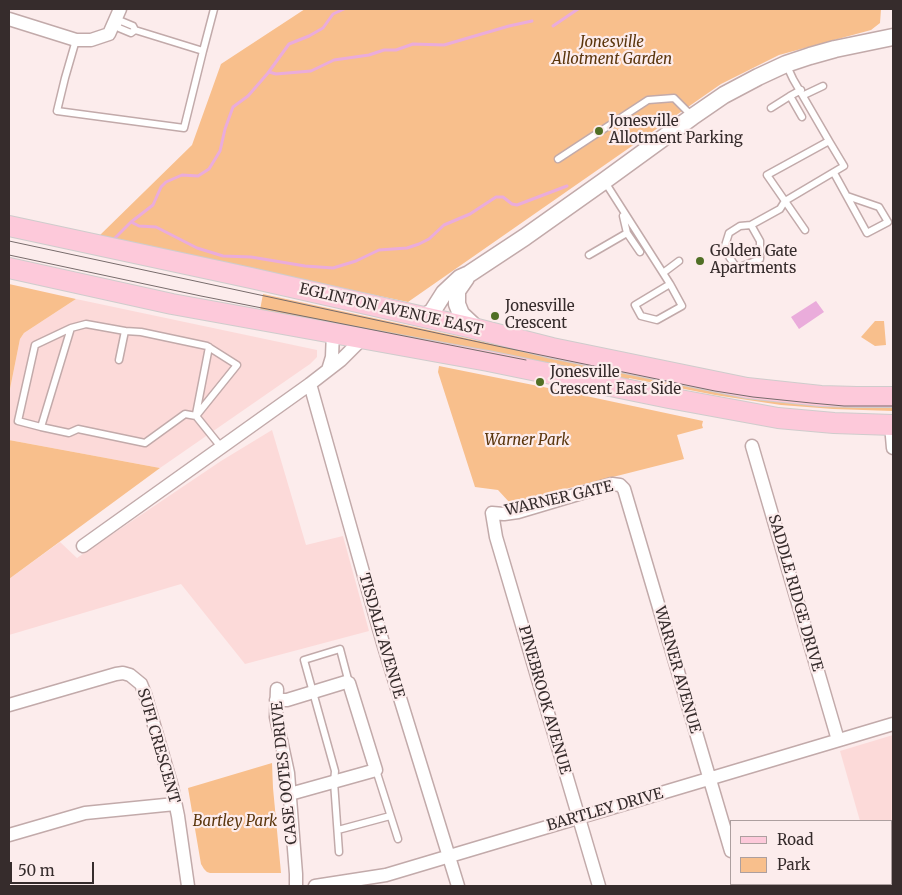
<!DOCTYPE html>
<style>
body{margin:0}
#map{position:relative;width:902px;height:895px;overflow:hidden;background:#fcecec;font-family:Merriweather,serif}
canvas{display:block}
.frame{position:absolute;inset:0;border:10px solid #362c2c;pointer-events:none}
.legend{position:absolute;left:730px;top:820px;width:162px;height:65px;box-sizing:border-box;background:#fcecec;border:1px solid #ad9f9f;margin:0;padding:6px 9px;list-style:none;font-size:15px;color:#362c2c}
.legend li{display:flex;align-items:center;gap:10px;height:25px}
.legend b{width:25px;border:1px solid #ad9f9f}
.scale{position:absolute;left:10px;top:862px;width:84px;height:22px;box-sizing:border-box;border:2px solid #362c2c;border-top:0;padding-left:6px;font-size:15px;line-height:18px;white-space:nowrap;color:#362c2c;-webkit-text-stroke:4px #fcecec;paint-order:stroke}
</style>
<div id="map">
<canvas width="902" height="895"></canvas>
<div class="frame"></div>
<ul class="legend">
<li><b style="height:6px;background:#fdc9da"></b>Road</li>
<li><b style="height:14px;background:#f8bf8c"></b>Park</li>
</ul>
<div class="scale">50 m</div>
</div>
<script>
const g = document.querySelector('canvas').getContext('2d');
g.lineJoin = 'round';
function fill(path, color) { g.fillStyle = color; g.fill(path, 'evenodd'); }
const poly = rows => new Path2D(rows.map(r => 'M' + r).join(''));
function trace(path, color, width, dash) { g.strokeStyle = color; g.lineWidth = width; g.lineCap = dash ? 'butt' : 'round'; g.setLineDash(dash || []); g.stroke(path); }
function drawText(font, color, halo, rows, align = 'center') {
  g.font = font + ' Merriweather,serif'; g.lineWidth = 4.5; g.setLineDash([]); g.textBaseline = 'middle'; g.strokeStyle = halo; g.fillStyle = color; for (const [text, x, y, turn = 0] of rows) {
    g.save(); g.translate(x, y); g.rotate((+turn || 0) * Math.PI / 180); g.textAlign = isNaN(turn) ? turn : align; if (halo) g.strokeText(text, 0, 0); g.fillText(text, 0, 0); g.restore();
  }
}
const built = poly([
 [76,299,317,350,317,357,310,364,160,468,9,440,9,394,20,339,24,333],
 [272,430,306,545,343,536,369,631,245,664,181,584,9,635,9,579,60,542,77,558,221,461],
 [893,735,893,827,891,830,891,821,860,821,840,751]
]);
const green = poly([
 [305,9,881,9,880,23,871,30,779,55,721,84,408,302,98,237,192,145,221,64],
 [9,284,76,299,24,333,20,339,9,394],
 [263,294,539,354,893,405,893,411,833,409,781,405,715,395,659,384,659,382,655,381,654,383,629,378,628,382,260,310],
 [875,321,884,321,886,345,875,346,861,337],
 [439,366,558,390,703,421,702,425,703,428,677,435,684,459,510,503,498,490,475,487,438,372],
 [9,440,160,468,9,579],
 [272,763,273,788,281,873,210,873,207,872,204,869,201,864,188,788]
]);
const water = poly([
 [816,301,824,312,799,329,791,317]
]);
const stream = poly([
 [553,26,578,9],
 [269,72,276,74,311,71,334,60,369,55,384,50,396,50,413,44,444,45,509,26,532,21],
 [131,222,139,226,156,227,197,248,223,256,251,257,305,266,333,268,356,261,379,250,407,248,419,244,429,239,444,225,470,214,496,197,503,197,512,204,517,205,567,186],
 [115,238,131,222,153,205,161,187,166,182,182,175,198,176,209,169,220,151,225,129,233,107,248,96,268,73,289,44,309,36,323,28,333,14,344,9]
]);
const service = poly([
 [114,22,117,24,119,28,131,33,135,30,133,26,121,21,117,24],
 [76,40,65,78,57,111,184,128,203,51,135,30],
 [203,51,214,9],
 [786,64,793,79,829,141,767,175,805,230],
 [801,90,790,96,802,117],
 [804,95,823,86],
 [771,108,790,96],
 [558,159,648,100,674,98,692,116],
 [834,173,867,233,888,222,879,207,847,196],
 [605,182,663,273,670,284,682,306,657,320,641,316,635,305,670,284],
 [751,225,760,241,760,259,738,268,734,264,724,249,729,233,740,226,751,225,780,209,785,201,844,166,829,141],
 [627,233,640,252],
 [589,255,627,233,623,216],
 [663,273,679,261],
 [119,360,125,331],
 [196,414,209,347],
 [196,416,237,365,207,346,141,332,125,331,86,324,71,328,41,427,69,433,78,429,145,443,185,414,196,416,221,447],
 [41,427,18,421,35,345,71,328],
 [376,770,398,839],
 [338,830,390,816],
 [339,852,334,782,335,771,304,660,340,649,349,683]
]);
const minor = poly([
 [9,19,76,40,91,40,109,34,120,9],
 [328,370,332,357,333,332],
 [310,384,383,643,458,886],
 [891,425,893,448],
 [752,446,838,740],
 [83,546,310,384,341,360,363,338],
 [277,689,276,717,288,773,296,874,296,886],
 [276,700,287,700,346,682,349,683,376,770,290,794],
 [9,705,116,674,123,673,130,675,141,684,145,694,172,787,178,816,188,886],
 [9,835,85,813,175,804],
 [741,884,742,886],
 [807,884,808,886],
 [315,886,386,875,893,724],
 [599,886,496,537,492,513,504,514,518,512,612,484,620,485,624,489,731,851],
 [819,886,827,884]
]);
const tertiary = poly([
 [466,278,457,291,457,304,461,314,477,329],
 [423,317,432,312,444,293,460,278,469,274,525,237,604,181,692,117,724,95,758,77,786,64,810,56,835,49,893,37]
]);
const secondary = poly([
 [891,870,893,866],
 [882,886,883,884]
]);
const primary = poly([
 [9,226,251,278,477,329,552,348,747,388,821,396,857,397,893,397],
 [9,268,172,304,488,361,669,398,778,418,834,423,893,425]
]);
const tram = poly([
 [9,241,497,346,715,391,753,397,811,403,844,406,893,406],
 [9,255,201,296,526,360]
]);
const markers = [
 [599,131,5,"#506f25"],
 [700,261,5,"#506f25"],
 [495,316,5,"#506f25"],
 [540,382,5,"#506f25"]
];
const parkNames = [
 ["Jonesville",612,43],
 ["Allotment Garden",612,60],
 ["Warner Park",527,441],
 ["Bartley Park",235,822]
];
const poiNames = [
 ["Jonesville",609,122],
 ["Allotment Parking",609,139],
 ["Golden Gate",710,252],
 ["Apartments",710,269],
 ["Jonesville",505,307],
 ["Crescent",505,324],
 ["Jonesville",550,373],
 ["Crescent East Side",550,390]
];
const streetNames = [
 ["EGLINTON AVENUE EAST",391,310,13],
 ["WARNER GATE",559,499,-13],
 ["SADDLE RIDGE DRIVE",795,593,74],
 ["TISDALE AVENUE",381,636,74],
 ["WARNER AVENUE",677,670,74],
 ["PINEBROOK AVENUE",544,700,74],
 ["SUFI CRESCENT",158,746,74],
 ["CASE OOTES DRIVE",285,773,-96],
 ["BARTLEY DRIVE",605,810,-16]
];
fill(built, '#fcdad9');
fill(green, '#f8bf8c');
fill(water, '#eaacdb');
trace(stream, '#eaacdb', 3);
trace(service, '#c2aaaa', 9);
trace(minor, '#c2aaaa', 15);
trace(tertiary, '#c2aaaa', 19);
trace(secondary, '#c2aaaa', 21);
trace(primary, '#cfcccc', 22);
trace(service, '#fff', 6);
trace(minor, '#fff', 12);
trace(tertiary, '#fff', 16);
trace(secondary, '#fee4ed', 19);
trace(primary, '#fdc9da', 20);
trace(tram, '#776b6b', 1);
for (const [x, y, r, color] of markers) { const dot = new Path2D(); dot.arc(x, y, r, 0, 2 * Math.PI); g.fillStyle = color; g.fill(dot); trace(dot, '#fcecec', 2); }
drawText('italic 15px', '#5a350c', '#fcecec', parkNames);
drawText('15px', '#362c2c', '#fcecec', poiNames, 'left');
drawText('15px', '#362c2c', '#fcecec', streetNames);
</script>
